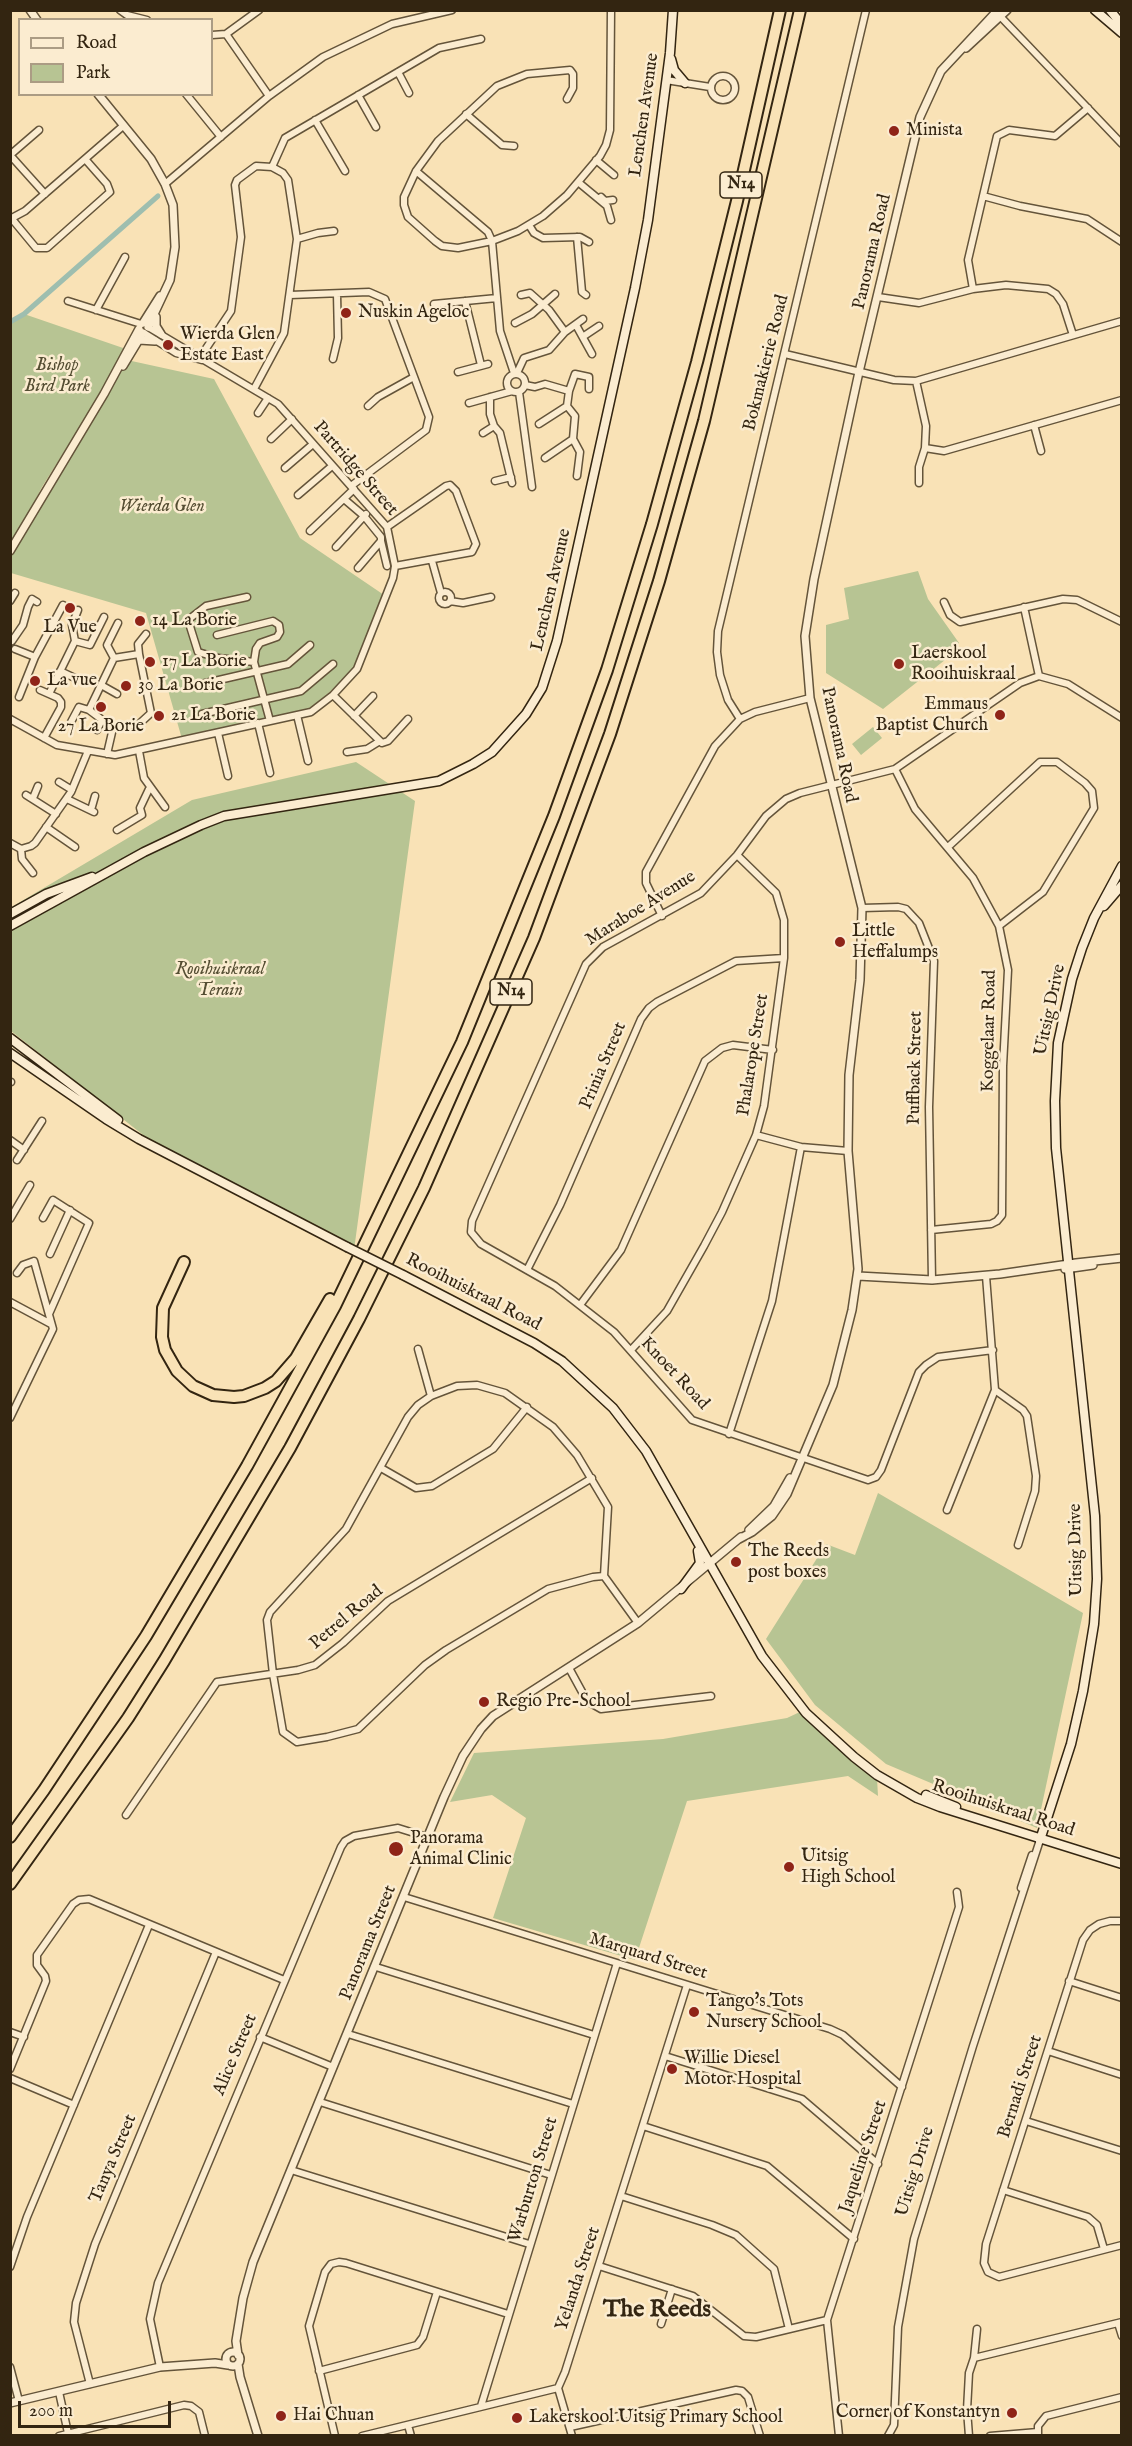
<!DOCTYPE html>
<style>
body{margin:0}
#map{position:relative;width:1132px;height:2446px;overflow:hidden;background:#f9e2b6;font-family:"IM FELL English",serif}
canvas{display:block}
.frame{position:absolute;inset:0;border:12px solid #332511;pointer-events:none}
.legend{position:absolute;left:18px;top:18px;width:195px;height:78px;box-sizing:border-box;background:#fbecd0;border:2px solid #ab9c84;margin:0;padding:8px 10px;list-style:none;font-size:18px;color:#332511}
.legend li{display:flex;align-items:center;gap:12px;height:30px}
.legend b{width:30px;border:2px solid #ab9c84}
.scale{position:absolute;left:18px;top:2401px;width:153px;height:27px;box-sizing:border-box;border:3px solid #332511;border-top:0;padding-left:8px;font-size:18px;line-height:21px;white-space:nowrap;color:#332511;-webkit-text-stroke:4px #fbecd0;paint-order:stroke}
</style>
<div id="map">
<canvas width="1132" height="2446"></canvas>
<div class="frame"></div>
<ul class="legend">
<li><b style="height:8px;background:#fbecd0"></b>Road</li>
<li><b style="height:16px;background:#b7c493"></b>Park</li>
</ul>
<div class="scale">200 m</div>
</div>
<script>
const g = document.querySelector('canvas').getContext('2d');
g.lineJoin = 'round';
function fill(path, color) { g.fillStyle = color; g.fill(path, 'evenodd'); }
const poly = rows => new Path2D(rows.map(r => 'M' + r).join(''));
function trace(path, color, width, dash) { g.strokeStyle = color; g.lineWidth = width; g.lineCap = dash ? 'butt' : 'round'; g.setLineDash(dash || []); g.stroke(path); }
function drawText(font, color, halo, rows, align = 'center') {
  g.font = font + ' "IM FELL English",serif'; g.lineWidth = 5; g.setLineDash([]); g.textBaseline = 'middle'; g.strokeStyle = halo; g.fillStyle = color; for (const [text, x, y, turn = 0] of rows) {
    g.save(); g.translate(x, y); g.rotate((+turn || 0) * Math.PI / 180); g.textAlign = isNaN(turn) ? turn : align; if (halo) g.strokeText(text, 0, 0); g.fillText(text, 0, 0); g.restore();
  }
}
const green = poly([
 [24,314,126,349,113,374,42,487,11,548,11,322],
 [127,360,214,379,300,538,384,595,356,668,311,709,182,739,146,613,11,573,11,557],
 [918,571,928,599,959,643,947,653,950,656,883,709,826,673,826,625,849,619,844,588],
 [873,727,882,738,861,755,852,744],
 [356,762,415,801,354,1250,147,1138,11,1031,10,908,192,800],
 [878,1493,1083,1613,1037,1828,886,1764,815,1705,766,1639,826,1544,855,1555],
 [802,1711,877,1778,878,1796,848,1776,687,1801,635,1960,493,1918,526,1818,492,1795,450,1802,474,1753,663,1739,787,1718]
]);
const canal = poly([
 [10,322,24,314,158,196]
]);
const minor = poly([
 [120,10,127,15,147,20],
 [998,14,1122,144],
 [226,34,259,10],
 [212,35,226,34,269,96],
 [398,72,409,93],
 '711 88a12 12 0 1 1 24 0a12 12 0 1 1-24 0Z',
 [666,80,710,87],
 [186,94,221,137],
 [358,95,376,127],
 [567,99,573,88,573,74,570,70,527,74,497,86,438,141,416,171,404,197,404,205,408,217,435,241,442,246,458,248,492,241,518,231,543,216,567,195,600,156,606,145,610,130,611,10],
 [466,114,502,145,514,146],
 [315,120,345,171],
 [10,155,45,194],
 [10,155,39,130],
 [596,160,614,175],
 [272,167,285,138,439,48,481,39],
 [416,171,488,232,492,241,500,331,514,373],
 [578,182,607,206,611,220],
 [165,184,269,96,323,57,392,24,452,10],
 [983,196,1020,206,1087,219,1122,242],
 [601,197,605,201,613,200],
 [10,219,25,211,123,126],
 [12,219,36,248,47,248,110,192,107,184,85,159],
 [529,225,534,233,543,238,580,237,589,242],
 [577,237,582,292,586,295],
 [297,239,318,233,334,231],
 [973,289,968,260,997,136,1009,130,1055,136,1088,108],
 [290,295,369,292,385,299,429,417,426,430,351,486],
 [521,295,530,293,549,310,565,332],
 [878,297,919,303,973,289,1006,285,1048,289,1056,294,1063,304,1073,335],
 [68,301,141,324],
 [465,301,481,365],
 [434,304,497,298],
 [96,310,125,257],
 [515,323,532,314,555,294],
 [576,325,592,354],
 [144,333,176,353,202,360],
 [584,336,599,326],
 [785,354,894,380,916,381,1122,321],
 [199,359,231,311,241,237,235,185,237,180,256,166,272,167,283,173,288,180,297,239,284,333,254,389],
 [333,359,338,338,337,294],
 [458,372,488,364],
 [517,373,524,358,549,350,565,332,583,319],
 '507 383a9 9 0 1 1 18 0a9 9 0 1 1-18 0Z',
 [916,381,926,426,925,448,944,451,1122,400],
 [525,385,535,387,545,384,569,391,567,406,575,416,573,439,580,452,577,476],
 [569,391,575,374,589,377,589,389],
 [519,392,532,487],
 [490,397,490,414,494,426,500,433,512,483],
 [469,403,512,391],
 [368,406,378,397,414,377],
 [258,413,268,398],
 [539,424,567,406],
 [1034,425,1041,451],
 [483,433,494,426],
 [271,439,292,419],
 [545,458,573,439],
 [285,468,313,444],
 [495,481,511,477],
 [919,483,919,467,925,448],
 [298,495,332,466],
 [344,499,364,516,381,537,381,541,358,568],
 [387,527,446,486,450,485,456,491,476,544,472,552,395,566],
 [310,531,354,489],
 [381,541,387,566],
 [336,547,366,514],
 [432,561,441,593],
 '439 598a6 6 0 1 1 12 0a6 6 0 1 1-12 0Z',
 [247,597,206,606,188,620,198,652,218,658,254,662],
 [10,601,15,593],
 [450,601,463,603,491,597],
 [944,602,950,615,960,622,1063,599,1077,600,1122,622],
 [1024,607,1039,676],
 [217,635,273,621,279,625,280,632,277,637,260,643,256,649,254,662,270,721],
 [12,641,23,625,28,607,32,599,37,602],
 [75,641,90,645,104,617],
 [15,649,35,657],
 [139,654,151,713,139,724,113,728,89,710,114,658,139,654],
 [139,654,138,644,146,634],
 [114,658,107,645,118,623],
 [60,671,77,679],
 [101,685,117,694],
 [193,686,288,664,310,645],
 [40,690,58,698,61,702,61,707,44,738],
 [49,694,75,641,72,625,78,610],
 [333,695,382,743,388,741,408,719],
 [19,697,35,657,63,605],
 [202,714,301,691,333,664],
 [297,715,308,761],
 [354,716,373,696],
 [10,719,57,745,115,755,311,712,333,695,357,669,393,578,395,566,387,527,278,404,148,327],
 [740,719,728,700,720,675,717,652,718,631,866,10],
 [71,722,79,707,89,710],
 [258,723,270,773],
 [97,730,102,720],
 [218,733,228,776],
 [139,751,144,778,165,807],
 [347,752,367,749,380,741],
 [107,754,113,728],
 [895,769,915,809,973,878,999,926,1008,970,1003,1066,1002,1215,997,1221,991,1224,931,1230],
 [59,782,72,790],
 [26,795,56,814],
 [33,798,38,786],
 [67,799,94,812],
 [91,810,95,796],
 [46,827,75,847],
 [117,830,142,815,140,808,149,789],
 [10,843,21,849,31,846,35,843,71,792,88,751],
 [948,847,1040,762,1057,762,1085,783,1092,791,1094,808,1043,892,999,926],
 [21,849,22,859,33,873],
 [862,908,898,907,906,909,919,923,934,961,929,1107,932,1280],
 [662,916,646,883,646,872,715,746,740,719,755,712,810,698],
 [10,1082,11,1082],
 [756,1135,801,1147,848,1151],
 [10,1140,24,1150],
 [17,1160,42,1121],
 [43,1218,53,1200,89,1223,49,1314],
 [10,1219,30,1185],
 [50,1254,70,1210],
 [527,1270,560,1205,641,1019,649,1008,657,1002,736,961,784,958],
 [10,1302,51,1324],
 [580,1305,621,1250,705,1061,722,1048,733,1045,773,1050],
 [418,1349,431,1396],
 [631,1350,667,1311,704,1246,722,1212,756,1135,764,1106,784,958,784,920,776,893,737,855],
 [993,1350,938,1357,926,1365,919,1372,881,1470,876,1477,868,1480,692,1420,614,1332,555,1286,481,1244,471,1232,472,1221,586,964,603,947,701,893,737,855,766,816,786,799,800,793,895,769,1020,683,1039,676,1068,684,1122,718],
 [995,1390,1023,1410,1027,1416,1036,1476,1035,1491,1018,1545],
 [10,1418,53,1329,34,1261,23,1265,17,1273],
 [729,1434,772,1301,801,1147],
 [381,1468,416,1488,432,1486,493,1449,527,1407],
 [947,1510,995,1390,986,1276],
 [604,1576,593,1577,548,1589,446,1650,425,1665,358,1729,327,1737,297,1742,283,1732,273,1674,267,1620,270,1612,346,1529,408,1417,418,1405,431,1396,457,1386,477,1385,505,1393,553,1427,577,1455,608,1507,604,1576,638,1623],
 [569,1668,587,1701,601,1709,711,1696],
 [126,1815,217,1682,298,1670,315,1665,343,1643,388,1601,592,1478],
 [1021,1888,1032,1855],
 [404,1897,830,2029,843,2035,902,2087],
 [1122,1921,1110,1921,1099,1924,1090,1930,1083,1940,986,2244,984,2263,988,2272,999,2277,1122,2245],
 [376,1967,594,2035],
 [1069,1981,1122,1998],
 [10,2032,24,2037],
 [348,2034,573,2104],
 [260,2037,333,2067],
 [1048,2051,1122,2075],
 [665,2056,802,2099,878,2164],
 [10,2069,46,1981,45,1976,37,1965,37,1955,73,1904,79,1900,89,1899,284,1980],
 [10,2078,74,2105],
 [320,2102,551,2175],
 [1026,2121,1122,2151],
 [643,2126,767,2166,854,2239],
 [291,2170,529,2244],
 [1003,2190,1088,2217,1097,2225,1104,2249],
 [621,2196,712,2225,736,2235,774,2269,789,2329],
 [599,2266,693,2296,744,2336,756,2337,827,2320],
 [10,2267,27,2217,149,1925],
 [1118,2323,1122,2336],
 [661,2324,672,2289],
 [974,2358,1122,2322],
 [10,2367,19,2401],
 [160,2367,150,2319,158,2283,341,1847,345,1841,354,1836,398,1828,427,1837],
 [319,2371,417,2345,423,2337,437,2292],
 [90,2384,74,2322,76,2303,95,2244,216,1952],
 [558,2388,572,2436],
 [59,2392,68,2433],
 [481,2406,617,1963],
 [408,2425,411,2436],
 [570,2427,736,2390,742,2391,748,2397,760,2436],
 [59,2436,184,2405,191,2406,199,2412,205,2436],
 [335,2436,309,2326,325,2272,331,2264,339,2262,346,2263,508,2314],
 [362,2436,558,2388,565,2372,687,1985],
 [839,2436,827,2320,959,1907,957,1892],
 [888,2436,894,2425,898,2327,914,2239,973,2046,1040,1840],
 [969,2436,967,2410,969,2373,974,2358,977,2329],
 [990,2436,1038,2432],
 [1038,2436,1038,2426,1046,2416,1122,2397]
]);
const tertiary = poly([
 [30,10,37,20],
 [966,48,1007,10],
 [98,94,151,159,165,184,173,205,175,247,170,280,148,327],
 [156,317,156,326,161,334],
 [143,323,160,296],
 [139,340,155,341],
 [123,366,143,333],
 [10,551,104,394,139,329],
 [1065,1269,1093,1265],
 [858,1276,932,1280,1000,1274,1076,1263,1122,1258],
 [749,1530,774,1506,790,1478],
 [739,1539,752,1532,772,1516,787,1494,833,1385,852,1310,858,1269,848,1151,849,1075,860,980,862,908,810,698,805,636,814,579,859,372,920,117,941,71,998,10],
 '226 2359a7 7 0 1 1 14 0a7 7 0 1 1-14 0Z',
 [238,2355,236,2341,243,2298,253,2262,444,1797,463,1756,481,1729,493,1716,638,1623,741,1537],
 [238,2364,240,2377,258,2436],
 [10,2403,160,2367,215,2363,228,2365]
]);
const secondary = poly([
 [1095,10,1122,33],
 [1110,10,1122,25],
 [671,59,674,70,685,83],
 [1104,906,1122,885],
 [10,914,46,894,92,877],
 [10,926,144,852,201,825,224,816,439,781,473,764,492,752,526,714,542,688,557,641,635,288,648,220,670,53,673,10],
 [10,1038,118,1120],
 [10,1053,106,1119,139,1139,347,1247],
 [403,1275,534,1343,562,1361,613,1408,646,1451,762,1656,806,1713,854,1757,877,1775,917,1798,940,1807,1122,1864],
 [681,1589,700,1563,698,1551],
 [926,1795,956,1807],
 [1040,1840,1071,1744,1083,1691,1094,1624,1097,1579,1095,1516,1056,1148,1055,1101,1058,1043,1072,979,1082,948,1094,918,1122,866]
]);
const motorway = poly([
 [184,1262,163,1308,162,1337,165,1350,177,1371,193,1386,213,1395,234,1397,244,1396,265,1388,276,1381,296,1358,330,1299],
 [10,1837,44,1790,146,1636,247,1466,335,1306,462,1042,554,816,607,670,652,524,697,362,737,201,780,10],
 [10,1884,128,1718,164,1661,290,1448,359,1319,424,1188,534,938,610,734,659,581,704,421,800,10]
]);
const secondaryBridge = poly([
 [347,1247,403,1275]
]);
const markers = [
 [894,131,6,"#8f2418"],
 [346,313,6,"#8f2418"],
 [168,345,6,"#8f2418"],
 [70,608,6,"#8f2418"],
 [140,621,6,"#8f2418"],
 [150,662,6,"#8f2418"],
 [899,664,6,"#8f2418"],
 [35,681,6,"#8f2418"],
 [126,686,6,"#8f2418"],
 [101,707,6,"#8f2418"],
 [1000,715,6,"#8f2418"],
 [159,716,6,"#8f2418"],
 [840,942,6,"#8f2418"],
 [736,1562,6,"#8f2418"],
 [484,1702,6,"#8f2418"],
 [396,1849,8,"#8f2418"],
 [789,1867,6,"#8f2418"],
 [694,2012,6,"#8f2418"],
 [672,2069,6,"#8f2418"],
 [1012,2413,6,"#8f2418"],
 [281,2416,6,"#8f2418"],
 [517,2418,6,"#8f2418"]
];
const shields = [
 [741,185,42],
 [511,992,42]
];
const shieldNames = [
 ["N14",741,185],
 ["N14",511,992]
];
const streetNames = [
 ["Lenchen Avenue",645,115,-82],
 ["Panorama Road",873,252,-77],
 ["Bokmakierie Road",767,363,-76],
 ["Partridge Street",355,469,49],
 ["Lenchen Avenue",552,590,-77],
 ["Panorama Road",838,745,78],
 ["Maraboe Avenue",641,909,-32],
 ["Uitsig Drive",1051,1010,-78],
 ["Koggelaar Road",990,1031,-89],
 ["Phalarope Street",754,1055,-81],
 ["Prinia Street",604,1066,-67],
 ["Puffback Street",916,1068,-89],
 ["Rooihuiskraal Road",473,1293,27],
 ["Knoet Road",674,1374,47],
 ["Uitsig Drive",1077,1550,-91],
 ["Petrel Road",347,1618,-40],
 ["Rooihuiskraal Road",1003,1809,18],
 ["Panorama Street",369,1943,-68],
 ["Marquard Street",648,1957,17],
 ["Alice Street",236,2055,-67],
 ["Bernadi Street",1021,2087,-72],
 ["Jaqueline Street",864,2157,-72],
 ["Tanya Street",114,2159,-67],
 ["Uitsig Drive",916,2172,-73],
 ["Warburton Street",534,2180,-73],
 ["Yelanda Street",579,2279,-72]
];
const poiNames = [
 ["Minista",906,131],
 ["Nuskin Ageloc",358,313],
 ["Wierda Glen",180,335],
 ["Estate East",180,356],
 ["14 La Borie",152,621],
 ["La Vue",70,628,"center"],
 ["Laerskool",911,654],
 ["Rooihuiskraal",911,675],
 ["17 La Borie",162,662],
 ["La vue",47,681],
 ["30 La Borie",138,686],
 ["Emmaus",988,705,"right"],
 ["Baptist Church",988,726,"right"],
 ["21 La Borie",171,716],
 ["27 La Borie",101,727,"center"],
 ["Little",852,932],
 ["Heffalumps",852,953],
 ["The Reeds",748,1552],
 ["post boxes",748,1573],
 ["Regio Pre-School",496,1702],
 ["Panorama",410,1839],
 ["Animal Clinic",410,1860],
 ["Uitsig",801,1857],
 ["High School",801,1878],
 ["Tango's Tots",706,2002],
 ["Nursery School",706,2023],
 ["Willie Diesel",684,2059],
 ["Motor Hospital",684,2080],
 ["Corner of Konstantyn",1000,2413,"right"],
 ["Hai Chuan",293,2416],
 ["Lakerskool Uitsig Primary School",529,2418]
];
const parkNames = [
 ["Bishop",57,366],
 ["Bird Park",57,387],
 ["Wierda Glen",162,507],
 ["Rooihuiskraal",220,970],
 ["Terain",220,991]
];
const districtNames = [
 ["The Reeds",657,2311]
];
fill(green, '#b7c493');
trace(canal, '#9ebeaf', 5);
trace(minor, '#64543a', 9);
trace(tertiary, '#64543a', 10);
trace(secondary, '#332511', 11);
trace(motorway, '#332511', 14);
trace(minor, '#fbecd0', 6);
trace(tertiary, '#fbecd0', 7);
trace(secondary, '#fbecd0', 8);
trace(motorway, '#f9e2b6', 10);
trace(secondaryBridge, '#332511', 11, []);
trace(secondaryBridge, '#fbecd0', 8);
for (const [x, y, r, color] of markers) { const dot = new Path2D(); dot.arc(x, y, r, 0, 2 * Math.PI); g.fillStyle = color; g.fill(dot); trace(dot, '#fbecd0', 2); }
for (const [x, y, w] of shields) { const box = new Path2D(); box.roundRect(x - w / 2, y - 13, w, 26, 4.5); g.fillStyle = '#fbecd0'; g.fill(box); trace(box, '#332511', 1.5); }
drawText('bold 16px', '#332511', null, shieldNames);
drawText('18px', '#332511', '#fbecd0', streetNames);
drawText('18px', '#332511', '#fbecd0', poiNames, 'left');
drawText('italic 18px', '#544d32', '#fbecd0', parkNames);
drawText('bold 24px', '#332511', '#fbecd0', districtNames);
</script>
